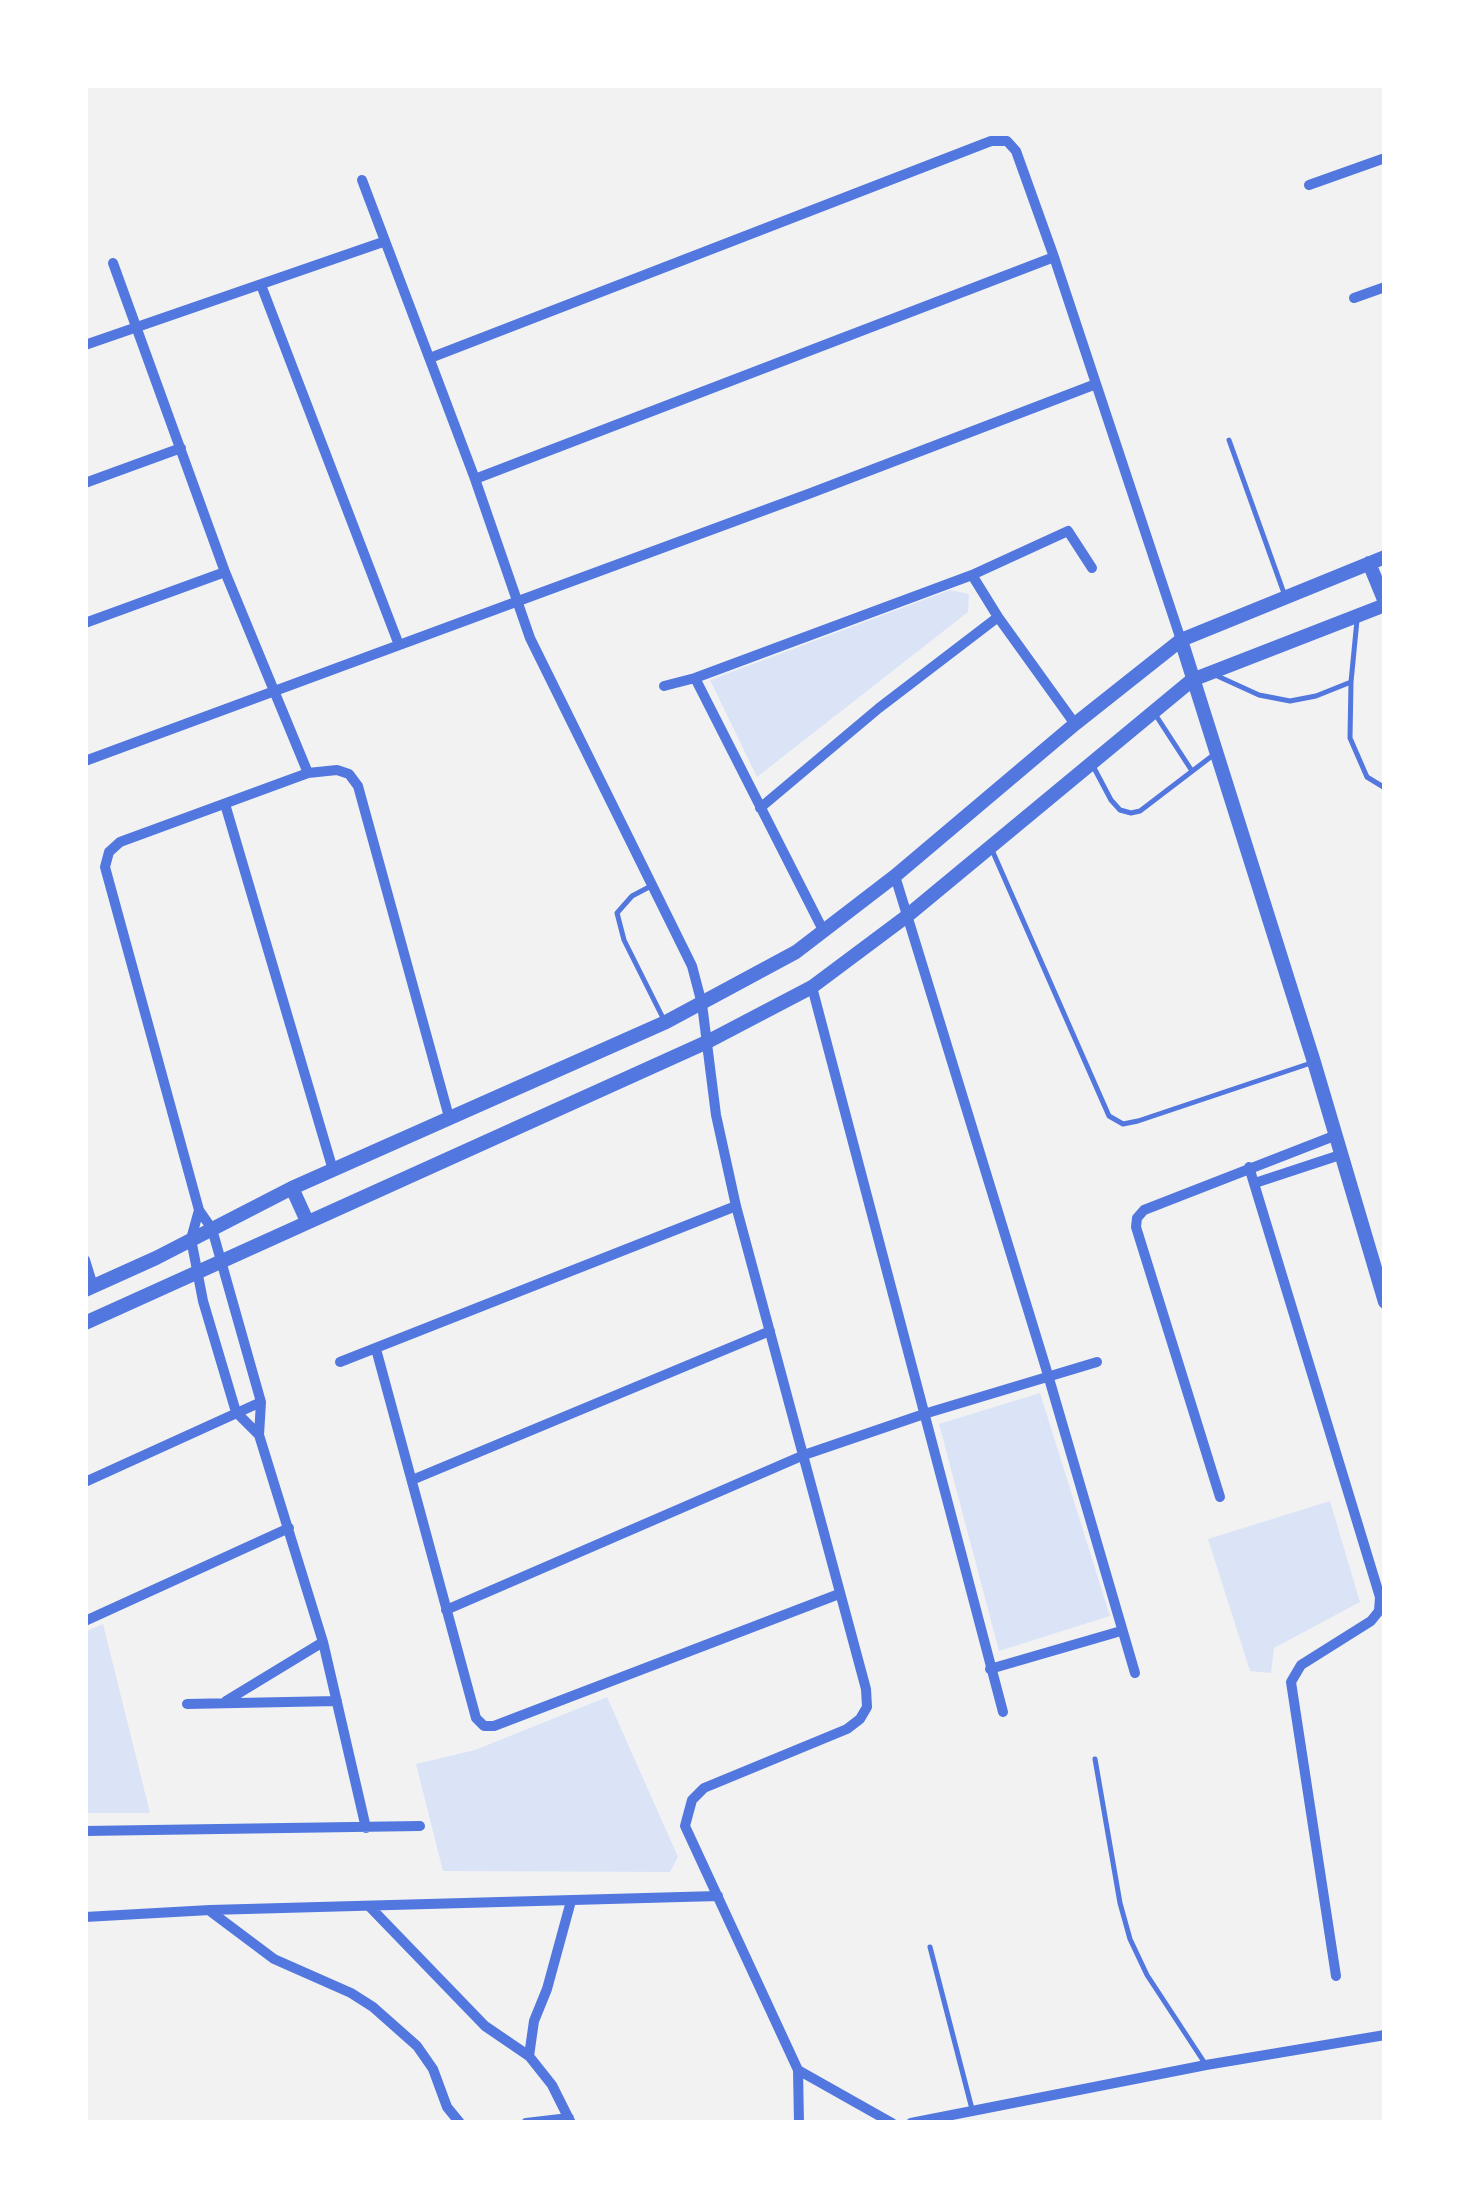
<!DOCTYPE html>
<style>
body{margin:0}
#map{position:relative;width:1470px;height:2208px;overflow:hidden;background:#f2f2f2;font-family:"PT Sans Narrow",sans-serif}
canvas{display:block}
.frame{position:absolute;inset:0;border:88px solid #fff;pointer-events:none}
</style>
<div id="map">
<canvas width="1470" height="2208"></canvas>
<div class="frame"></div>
</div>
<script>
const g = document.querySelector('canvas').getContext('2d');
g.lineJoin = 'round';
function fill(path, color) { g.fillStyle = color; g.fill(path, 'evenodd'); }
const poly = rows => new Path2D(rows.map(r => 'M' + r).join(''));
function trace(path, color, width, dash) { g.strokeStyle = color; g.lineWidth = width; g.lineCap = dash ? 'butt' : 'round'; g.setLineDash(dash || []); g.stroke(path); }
const green = poly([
 [950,590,969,594,968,612,757,777,710,680],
 [1040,1393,1110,1616,999,1651,939,1424],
 [1330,1501,1360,1602,1274,1648,1271,1673,1250,1671,1208,1539],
 [103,1624,150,1813,85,1813,85,1632],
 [607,1697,678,1857,670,1872,443,1871,416,1764,475,1750]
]);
const service = poly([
 [1229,440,1285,596],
 [1357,620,1351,682,1350,738,1367,777,1385,788],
 [1213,674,1259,695,1290,701,1316,696,1351,682],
 [1155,714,1192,771],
 [1093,766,1111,800,1120,810,1131,813,1140,811,1212,756],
 [992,850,1109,1116,1123,1124,1138,1121,1311,1063],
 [651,886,632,896,617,913,624,940,664,1020],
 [1095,1759,1120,1903,1130,1939,1147,1975,1206,2065],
 [930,1947,972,2109]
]);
const minor = poly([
 [362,180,475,479,530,638,692,966,702,1004,716,1115,736,1206,866,1689,867,1707,860,1719,847,1729,704,1788,692,1800,685,1826,798,2070,799,2123],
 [1309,185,1385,158],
 [113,263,225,572,308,773],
 [261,285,399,645],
 [1354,298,1385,287],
 [85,345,383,242],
 [430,358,991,141,1007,141,1016,151,1054,257,1181,640],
 [475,479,1054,257],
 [85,483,181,448],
 [972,575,998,617,1075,724],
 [85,623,225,572],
 [695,678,824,932],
 [664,686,695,678,972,575,1068,531,1092,568],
 [85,761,811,493,1096,384],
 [225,804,333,1170],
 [760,808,879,708,998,617],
 [895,876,1048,1375,1135,1673],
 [812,987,1003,1712],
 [1249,1167,1380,1597,1379,1611,1371,1621,1301,1665,1291,1682,1336,1976],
 [1255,1183,1340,1155],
 [199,1210,191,1239,203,1301,236,1412,259,1435],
 [85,1260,93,1286],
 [376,1349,476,1718,484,1726,494,1726,839,1594],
 [340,1362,736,1206],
 [412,1480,770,1331],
 [85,1482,261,1402],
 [1220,1497,1136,1227,1137,1218,1144,1210,1334,1136],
 [446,1610,804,1455,924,1414,1097,1362],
 [85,1621,289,1528],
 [990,1669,1121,1631],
 [226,1701,323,1642],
 [187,1704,337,1701],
 [366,1828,323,1642,259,1435,261,1402,212,1229,199,1210,105,867,109,852,120,842,308,773,337,770,349,774,358,786,449,1117],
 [85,1831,420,1826],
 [369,1906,485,2026,529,2056,552,2085,571,2123],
 [210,1911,274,1959,351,1993,373,2007,417,2046,433,2069,447,2107,460,2123],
 [85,1917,210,1910,718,1896],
 [529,2056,534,2021,547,1989,571,1901],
 [798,2070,892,2123],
 [526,2123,569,2118],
 [911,2123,1206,2065,1385,2035]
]);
const tertiary = poly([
 [1369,563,1385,602],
 [1181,640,1314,1062,1385,1302],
 [292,1188,307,1221],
 [85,1290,156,1258,292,1188,666,1022,796,952,895,876,1075,724,1181,640,1385,557],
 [85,1323,707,1042,812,987,907,916,1192,680,1385,605]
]);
fill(green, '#dbe4f7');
trace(service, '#5277de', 5);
trace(minor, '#5277de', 10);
trace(tertiary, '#5277de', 14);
</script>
